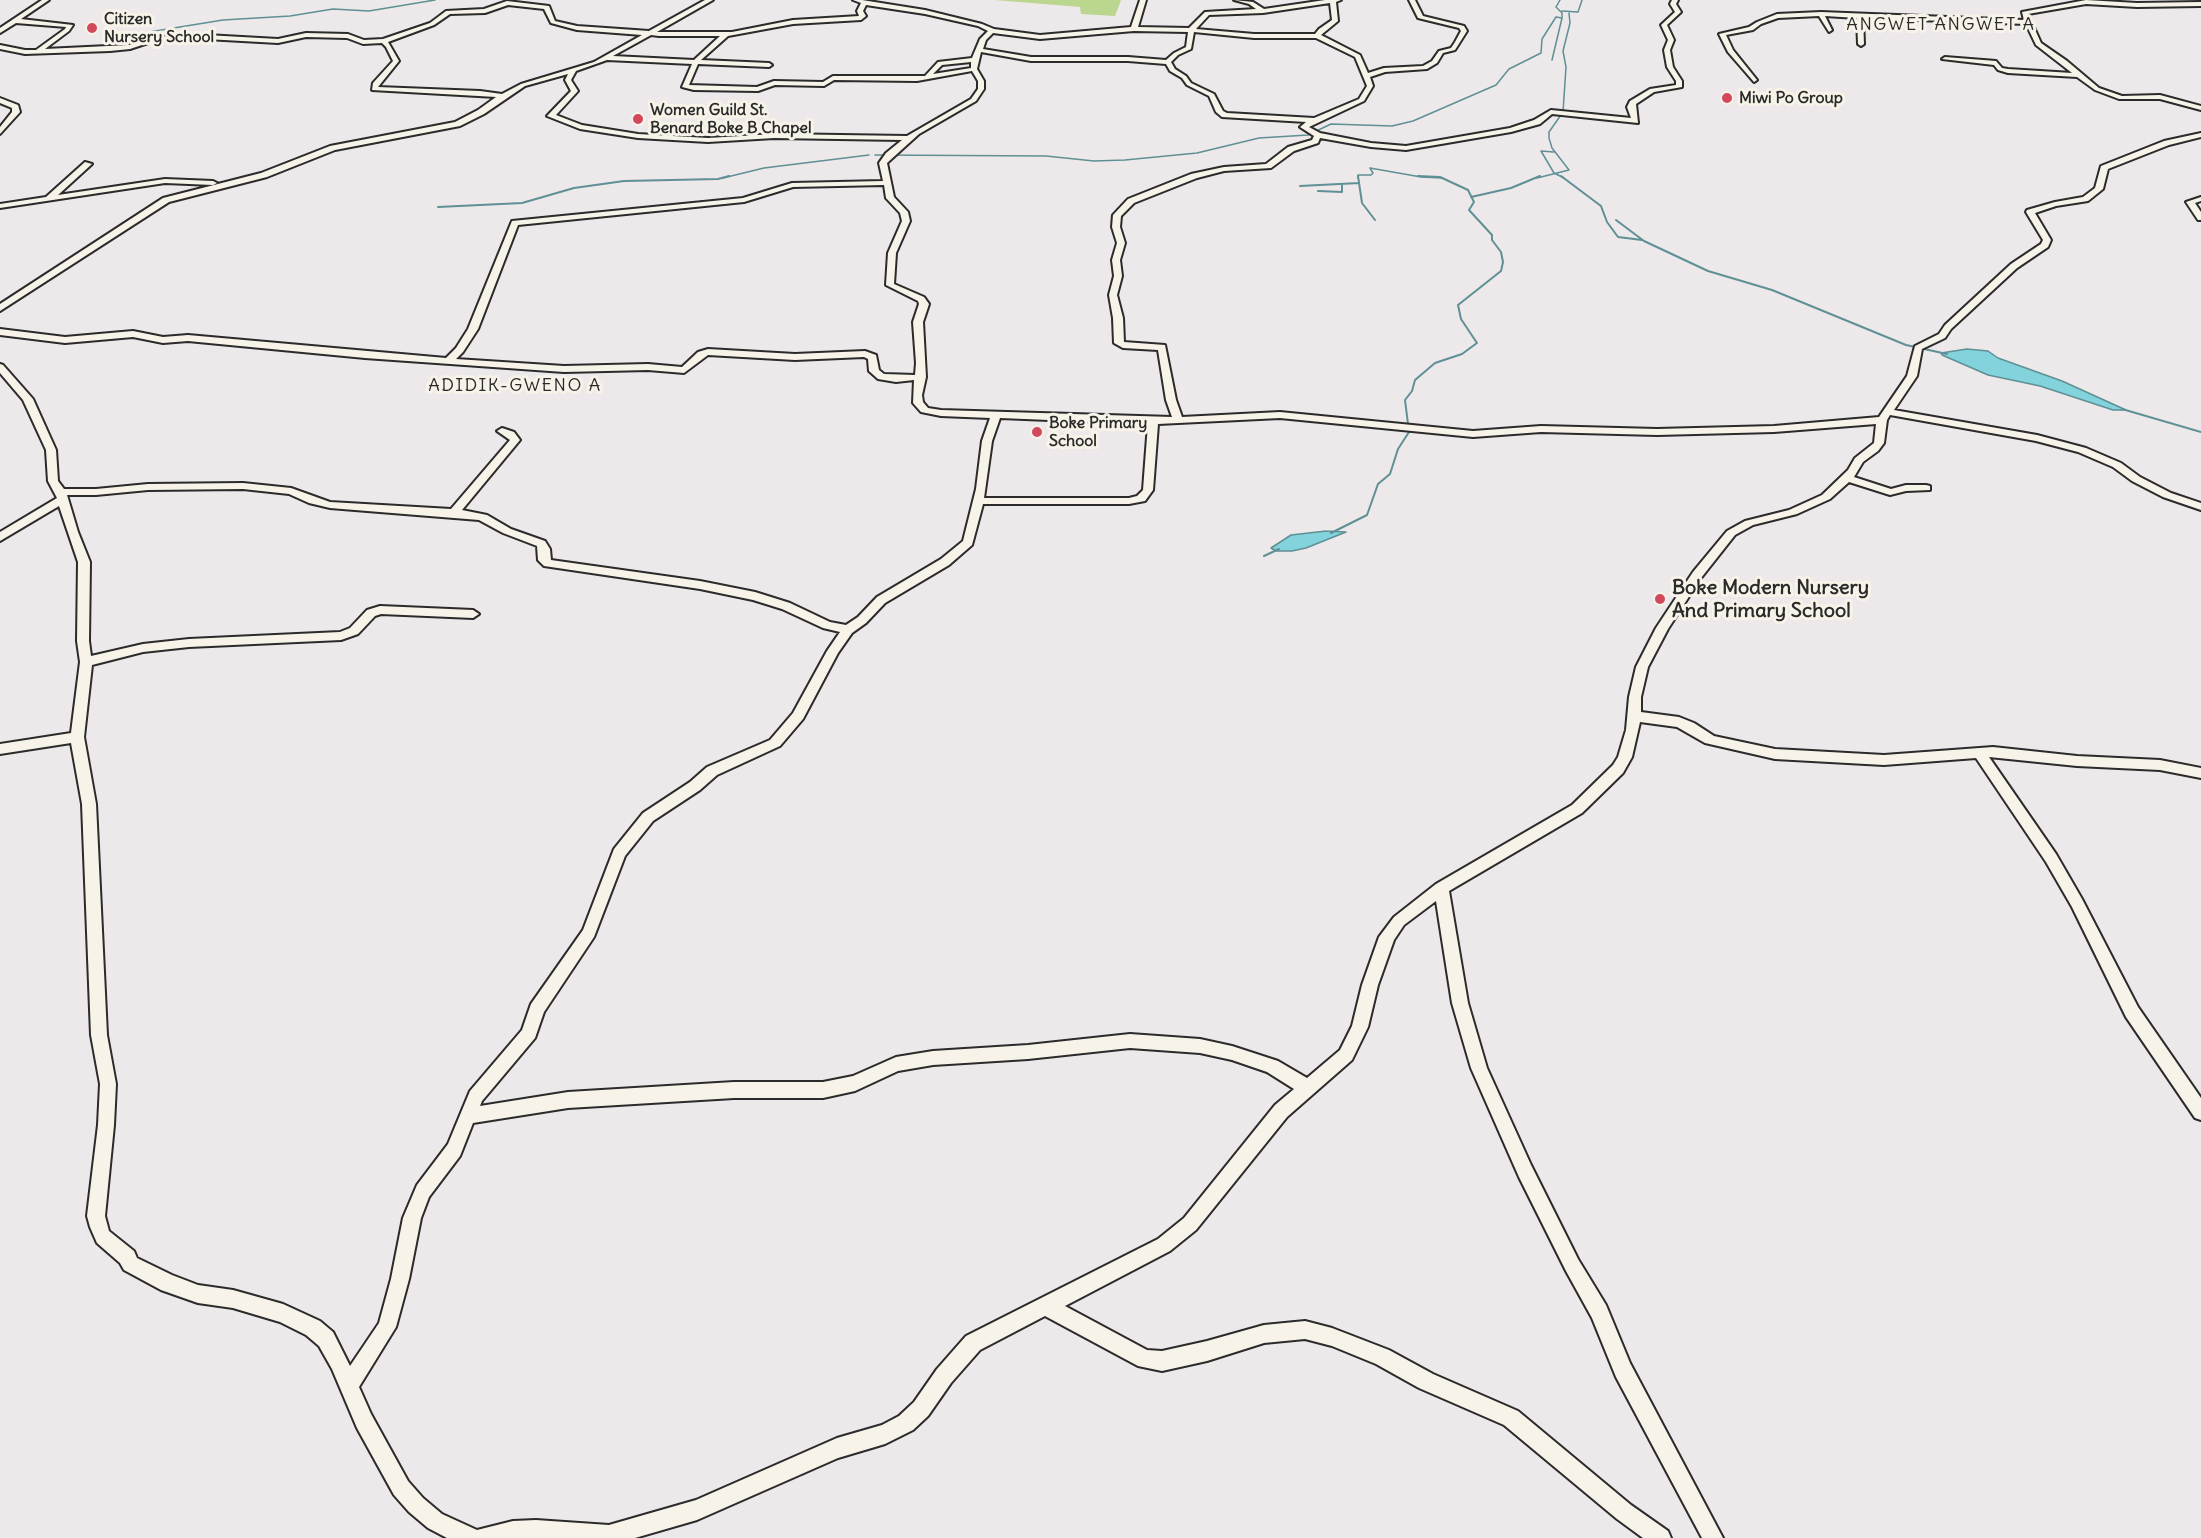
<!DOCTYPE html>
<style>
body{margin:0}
canvas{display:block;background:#ede8e9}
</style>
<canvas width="2201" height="1538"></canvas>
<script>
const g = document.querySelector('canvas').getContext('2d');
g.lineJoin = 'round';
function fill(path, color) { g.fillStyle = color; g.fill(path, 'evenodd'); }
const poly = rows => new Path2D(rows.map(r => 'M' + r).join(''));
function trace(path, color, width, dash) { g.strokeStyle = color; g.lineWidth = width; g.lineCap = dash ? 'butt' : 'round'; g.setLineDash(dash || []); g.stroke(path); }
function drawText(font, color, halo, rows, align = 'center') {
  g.font = font + ' Delius,sans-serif'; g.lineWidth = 6; g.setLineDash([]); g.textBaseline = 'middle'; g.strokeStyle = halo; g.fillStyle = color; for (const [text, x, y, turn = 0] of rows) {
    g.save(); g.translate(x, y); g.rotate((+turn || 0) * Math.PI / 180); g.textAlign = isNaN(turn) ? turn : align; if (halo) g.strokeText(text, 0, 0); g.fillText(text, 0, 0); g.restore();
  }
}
const green = poly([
 [995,0,1121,0,1115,16,1081,14,1080,7]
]);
const water = poly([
 [1967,349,1988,351,1998,358,2062,381,2126,410,2113,410,2040,386,1988,375,1942,355,1941,353,1967,349],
 [1326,531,1346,532,1306,548,1292,551,1276,551,1271,548,1291,535,1326,531]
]);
const streamFar1 = poly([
 [1562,11,1578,12,1582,0],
 [112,38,223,20,290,16,333,9,369,11,435,0],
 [1552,60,1562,18,1562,13,1556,7,1560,0],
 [1554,152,1541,151,1554,173,1564,178],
 [875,155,1046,156,1094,161,1125,160,1197,153,1259,138,1308,135,1331,124,1392,126,1413,121,1496,85,1509,69,1541,53,1542,39,1556,17,1562,18],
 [723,178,764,168,869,155],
 [1358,178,1358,175,1371,175,1373,173,1370,168,1421,177,1442,178],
 [1537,178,1569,170,1552,148,1549,138,1549,132,1563,112,1566,67,1563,51,1570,23,1569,13]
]);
const stream = poly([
 [1358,176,1362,203,1375,220],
 [1561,176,1601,206,1607,222,1618,237,1642,240],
 [1300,186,1359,183],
 [1318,191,1342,192,1342,185],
 [1471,197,1511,188,1540,176],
 [438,207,522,203,574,188,624,181,718,179,729,176],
 [1616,220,1644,241,1708,271,1772,290,1906,345,1947,354],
 [2122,409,2201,432],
 [1331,533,1367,515,1378,484,1390,474,1398,449,1409,432,1405,400,1412,391,1415,380,1435,363,1462,354,1477,343,1461,319,1458,305,1501,271,1503,262,1501,252,1492,240,1492,235,1469,210,1474,202,1468,190,1440,177,1418,176],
 [1264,556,1279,549]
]);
const minor = poly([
 [42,0,49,0,21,19,73,25,69,31,45,49,129,45,150,38,188,34,278,39,306,33,348,34,364,40,383,39,430,23,446,11,484,9,507,1,549,6,555,21,577,26,649,31,705,0,713,0,657,32,732,32,793,20,859,16,857,11,861,3,853,0,862,0,925,10,982,24,994,29,1040,35,1131,27,1140,0,1146,0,1138,27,1189,28,1205,12,1256,9,1249,4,1234,0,1253,2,1264,9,1325,0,1341,0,1336,2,1338,21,1321,35,1360,55,1368,73,1384,68,1423,66,1432,61,1439,51,1451,48,1455,42,1461,31,1459,28,1418,18,1409,0,1415,0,1423,16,1464,26,1467,31,1455,50,1443,53,1437,63,1427,69,1385,72,1370,77,1373,86,1364,101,1309,127,1320,133,1371,143,1406,146,1510,128,1534,120,1551,110,1631,118,1627,107,1630,101,1650,89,1676,85,1676,81,1667,67,1664,50,1668,40,1661,25,1675,12,1670,4,1672,0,1678,0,1676,4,1681,12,1667,25,1674,40,1670,50,1673,67,1682,81,1682,87,1654,92,1636,104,1638,123,1552,114,1540,124,1511,132,1406,150,1371,147,1320,138,1318,143,1294,151,1271,168,1224,171,1197,178,1134,203,1121,216,1120,227,1125,243,1120,260,1122,276,1117,295,1123,318,1124,342,1165,345,1176,400,1182,417,1280,412,1473,431,1541,426,1657,429,1774,426,1879,417,1907,376,1915,346,1939,334,1945,325,2011,264,2041,244,2043,240,2026,212,2027,210,2055,202,2083,197,2095,188,2101,166,2164,141,2201,133,2201,137,2169,145,2108,169,2103,189,2088,201,2056,206,2035,213,2051,240,2048,247,2017,268,1951,329,1945,338,1922,349,1917,376,1894,410,2037,435,2086,448,2121,463,2140,477,2171,493,2201,503,2201,510,2163,497,2132,481,2113,467,2078,452,2036,441,1890,415,1887,420,1884,443,1878,451,1863,462,1854,477,1891,489,1906,485,1926,485,1930,486,1930,490,1906,491,1890,495,1849,482,1830,499,1797,514,1753,525,1735,535,1701,578,1668,629,1648,667,1641,697,1641,712,1679,717,1694,723,1714,736,1775,749,1884,755,1993,747,2077,756,2160,760,2201,768,2201,778,2160,770,2077,766,1989,757,2056,854,2082,899,2138,1007,2201,1098,2201,1120,2195,1118,2126,1017,2072,907,2046,862,1976,758,1884,765,1775,759,1705,743,1677,727,1640,722,1632,757,1623,773,1582,813,1449,891,1468,1003,1487,1068,1531,1165,1578,1259,1606,1305,1630,1363,1723,1538,1702,1538,1616,1377,1592,1318,1566,1271,1519,1177,1471,1068,1452,1003,1436,901,1404,925,1394,940,1378,985,1368,1027,1352,1060,1287,1117,1196,1230,1170,1251,1065,1306,1147,1350,1162,1351,1207,1341,1264,1325,1305,1321,1332,1328,1389,1350,1433,1374,1518,1411,1631,1505,1668,1531,1671,1538,1643,1538,1617,1519,1504,1425,1419,1388,1376,1364,1332,1346,1305,1339,1264,1343,1207,1361,1162,1371,1138,1366,1045,1316,980,1350,951,1383,928,1416,913,1430,885,1444,838,1458,697,1520,635,1538,447,1538,428,1528,409,1512,394,1495,357,1428,332,1369,319,1346,306,1335,280,1322,233,1308,198,1303,161,1290,124,1270,120,1263,97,1243,90,1227,87,1216,98,1125,100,1084,91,1035,82,804,71,743,0,754,0,744,71,733,80,662,77,641,78,562,59,506,0,541,0,532,57,498,48,481,46,450,23,400,0,373,0,364,3,365,33,399,56,450,58,481,64,489,96,489,148,484,243,483,291,488,330,502,451,509,510,440,497,431,502,428,514,432,520,440,462,510,487,515,511,529,545,541,550,549,551,560,700,581,755,592,790,603,830,622,846,625,858,617,877,597,941,559,963,541,976,489,982,441,990,418,941,416,921,412,913,403,914,380,896,382,878,379,869,371,868,359,864,357,795,360,708,355,684,373,648,370,564,372,365,358,188,341,163,343,133,337,65,343,0,335,0,329,65,337,133,331,163,337,188,335,446,358,456,348,468,329,512,221,743,198,792,183,883,181,879,163,886,153,902,140,774,138,708,142,638,138,580,129,547,116,571,91,565,80,568,74,525,86,484,114,460,126,335,150,267,177,169,202,0,311,0,304,163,198,261,173,330,146,455,122,478,110,496,97,372,90,373,83,393,61,386,47,382,43,363,44,347,38,306,37,278,43,188,38,151,42,130,49,110,51,25,54,0,49,0,45,25,50,36,50,65,29,66,27,16,23,0,33,0,28,42,0],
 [1330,3,1332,20,1319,29,1315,34,1254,34,1196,29,1209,15,1263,13,1330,3],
 [508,5,544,9,551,23,577,30,642,35,594,62,521,84,502,94,480,91,378,87,399,61,388,42,434,25,450,14,485,13,508,5],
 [866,5,925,14,978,26,988,31,980,39,972,58,938,62,925,76,833,76,823,82,774,81,757,87,689,85,698,64,769,67,772,65,769,63,701,60,728,36,793,24,861,20,866,16,863,11,866,5],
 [1134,31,1188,32,1186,47,1174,53,1166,60,1128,57,1031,57,983,49,986,40,993,33,1040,39,1134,31],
 [1194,32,1254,38,1316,38,1355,57,1367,86,1359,99,1314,118,1227,113,1223,111,1214,94,1191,83,1186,76,1175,69,1171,62,1178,55,1191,49,1194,32],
 [651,35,659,36,720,36,694,60,613,56,651,35],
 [981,52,1031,61,1128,61,1166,64,1170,71,1182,78,1187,85,1209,96,1216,112,1222,117,1306,122,1300,127,1314,136,1312,140,1288,147,1266,164,1224,167,1191,174,1128,199,1113,215,1112,227,1117,243,1112,260,1114,276,1109,295,1113,318,1114,343,1123,348,1158,350,1166,400,1172,417,941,410,928,408,923,402,922,395,926,377,923,322,929,304,924,297,894,284,896,253,910,221,908,212,894,197,887,163,919,134,976,101,984,89,984,81,977,69,981,52],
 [607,60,692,64,682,87,694,90,758,91,775,85,824,86,834,80,917,81,972,71,978,81,978,89,971,99,907,136,774,134,708,138,638,134,582,125,556,115,578,91,571,80,576,71,607,60],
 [971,62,971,68,933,74,942,65,971,62],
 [884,185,886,198,900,213,902,221,888,253,886,285,918,301,919,304,913,322,916,363,915,375,884,374,879,370,876,355,865,351,795,354,708,349,698,352,682,367,648,364,564,366,456,359,463,352,478,329,518,225,744,202,793,187,884,185],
 [1000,418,1148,424,1143,490,1137,496,1129,498,984,498,992,441,1000,418],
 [1280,418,1473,437,1541,432,1657,435,1774,432,1876,424,1874,443,1855,458,1848,470,1822,495,1789,510,1745,521,1727,531,1693,572,1656,628,1636,667,1629,697,1626,730,1618,757,1613,765,1572,805,1436,884,1394,917,1379,937,1362,985,1352,1026,1340,1050,1307,1078,1278,1061,1232,1046,1200,1039,1130,1034,1028,1045,933,1051,896,1057,853,1076,823,1082,734,1082,568,1092,480,1106,482,1101,535,1038,544,1012,594,937,625,856,653,821,700,790,717,775,780,746,803,719,838,653,852,633,866,623,885,603,949,565,972,545,983,504,1129,504,1145,501,1153,490,1158,424,1280,418],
 [243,489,289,494,309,503,330,508,479,520,503,533,537,546,538,560,544,566,700,589,753,600,782,609,823,628,840,632,827,651,793,713,770,740,707,767,690,782,643,813,614,849,583,930,531,1004,522,1030,470,1091,448,1144,417,1185,403,1218,391,1279,379,1323,350,1366,333,1332,320,1321,283,1304,233,1290,198,1285,172,1275,137,1258,134,1251,109,1231,105,1216,114,1125,116,1084,107,1035,96,804,84,737,92,665,143,652,189,647,341,640,358,634,375,616,381,614,473,618,479,614,473,610,380,606,367,610,350,628,340,632,189,639,143,644,91,656,89,641,90,562,78,532,67,495,96,495,148,490,243,489],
 [1130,1048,1200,1053,1232,1060,1267,1072,1294,1089,1275,1105,1184,1218,1158,1239,966,1336,937,1369,914,1402,899,1416,882,1425,837,1438,696,1500,609,1525,536,1520,513,1521,477,1530,442,1514,423,1498,408,1481,371,1414,359,1387,396,1327,409,1279,421,1218,429,1197,460,1156,473,1123,568,1108,734,1098,823,1098,855,1091,898,1071,933,1065,1028,1059,1130,1048],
 [2086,0,2137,3,2201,2,2201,6,2137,7,2086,4,2028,14,2041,43,2067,61,2099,88,2122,96,2160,95,2201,106,2201,110,2160,99,2119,99,2095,90,2077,77,2008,73,1998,70,1994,65,1942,59,1945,57,1996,61,2002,68,2008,69,2072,73,2036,45,2026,24,1863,18,1864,44,1861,46,1858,44,1857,18,1825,16,1832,30,1829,32,1819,16,1778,18,1761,24,1753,30,1726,35,1733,50,1757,80,1754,82,1728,52,1719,34,1749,27,1757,22,1777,14,1821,12,2024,20,2022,12,2086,0],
 [0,98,18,105,20,112,0,134,0,127,12,112,12,108,0,103,0,98],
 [85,162,92,164,58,195,165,179,213,181,217,183,213,185,165,183,0,208,0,204,46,197,85,162],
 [2201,197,2201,201,2195,203,2201,212,2201,220,2198,220,2186,202,2201,197]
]);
const markers = [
 [92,28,6,"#d1495b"],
 [1727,98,6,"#d1495b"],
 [638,119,6,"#d1495b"],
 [1037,432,6,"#d1495b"],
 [1660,599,6,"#d1495b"]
];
const farPoinames = [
 ["Citizen",104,19],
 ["Nursery School",104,37],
 ["Miwi Po Group",1739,98],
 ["Women Guild St.",650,110],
 ["Benard Boke B Chapel",650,128],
 ["Boke Primary",1049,423],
 ["School",1049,441]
];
const farQuarternames = [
 ["ANGWET ANGWET A",1941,25],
 ["ADIDIK-GWENO A",515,386]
];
const poiNames = [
 ["Boke Modern Nursery",1672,588],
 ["And Primary School",1672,611]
];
fill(green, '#bbd68e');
fill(water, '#82d3db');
trace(water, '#5f9095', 1.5);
trace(streamFar1, '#5f9095', 1.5);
trace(stream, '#5f9095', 2);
trace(minor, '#2b2b2b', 4);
fill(minor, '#f7f3e8');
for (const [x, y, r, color] of markers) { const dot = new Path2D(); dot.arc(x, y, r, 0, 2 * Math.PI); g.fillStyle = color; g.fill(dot); trace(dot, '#f7f3e8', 2); }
drawText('bold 16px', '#2b2b2b', '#f7f3e8', farPoinames, 'left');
g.letterSpacing = '1.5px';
drawText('18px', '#2b2b2b', '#f7f3e8', farQuarternames);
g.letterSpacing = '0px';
drawText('bold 20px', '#2b2b2b', '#f7f3e8', poiNames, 'left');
</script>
